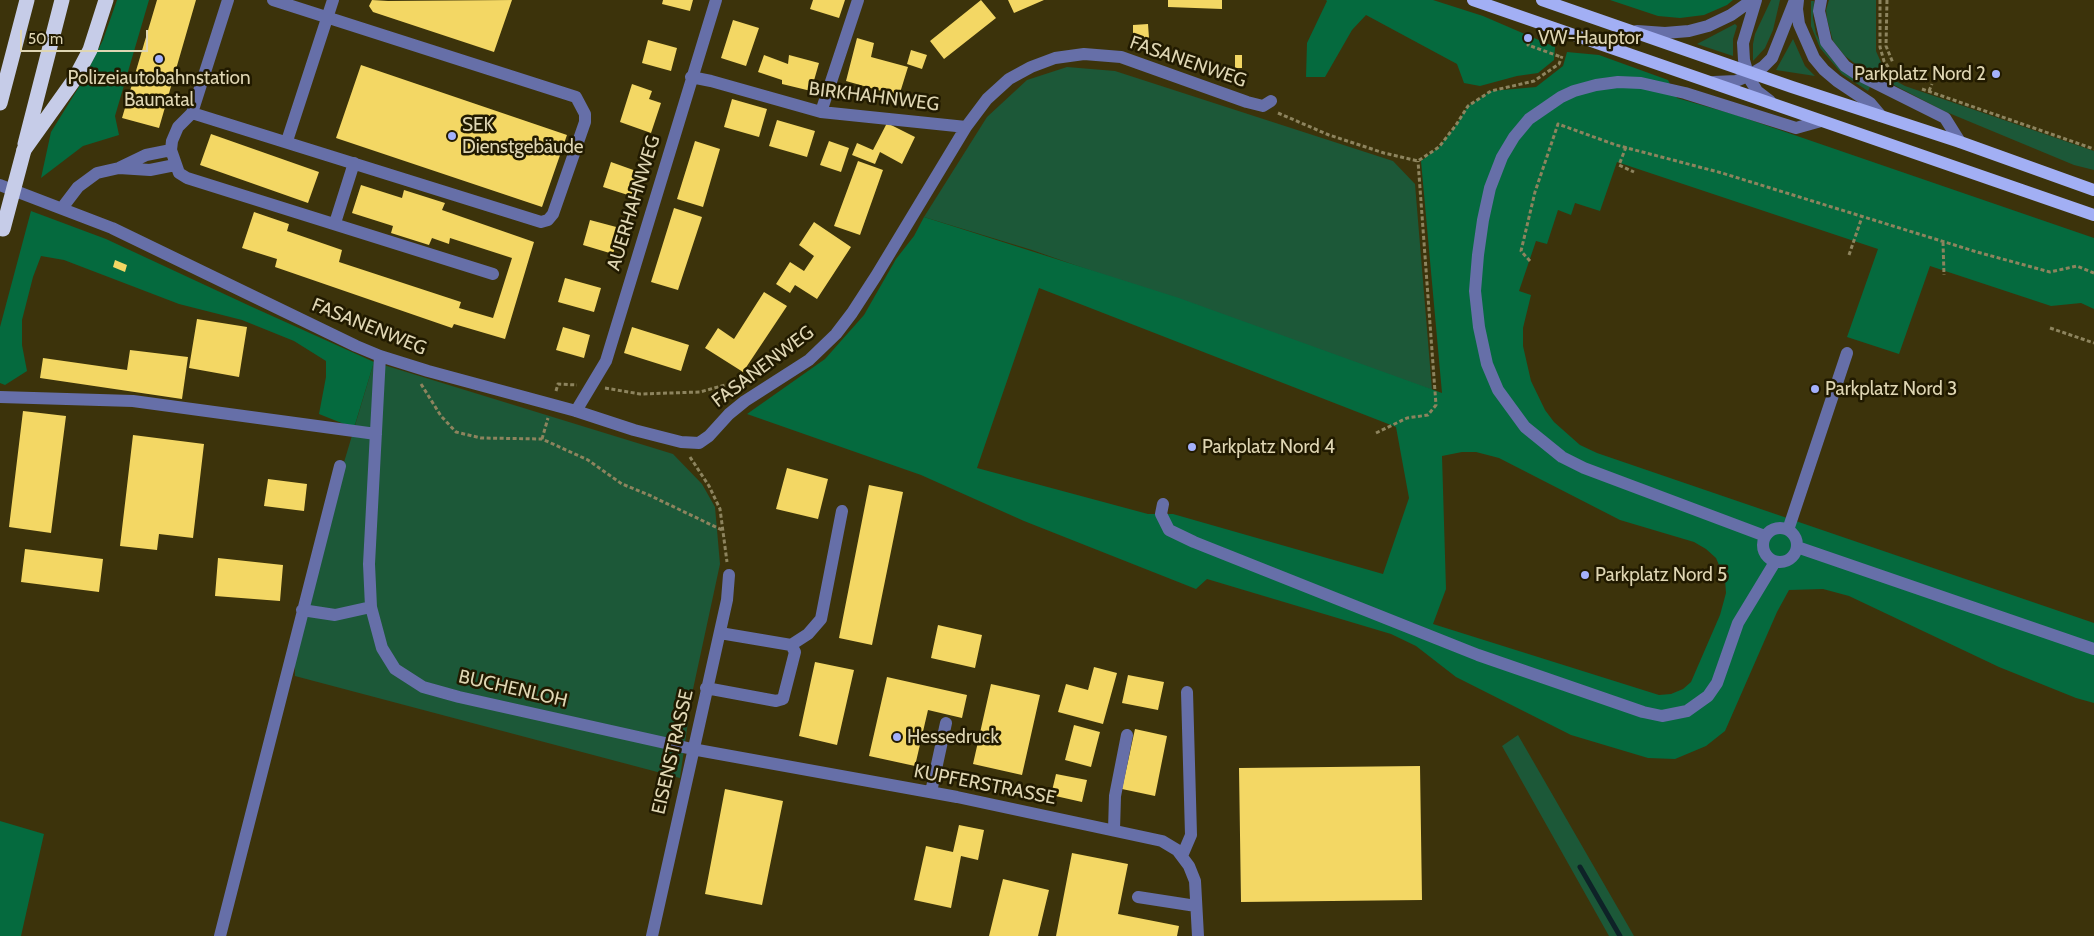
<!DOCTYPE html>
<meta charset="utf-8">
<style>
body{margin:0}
#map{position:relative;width:2094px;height:936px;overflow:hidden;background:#3c330b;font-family:Cabin,sans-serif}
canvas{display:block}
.scale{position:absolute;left:20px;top:30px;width:128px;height:22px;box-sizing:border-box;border:2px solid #dfd6b3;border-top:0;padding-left:6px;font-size:15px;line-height:18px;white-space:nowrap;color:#dfd6b3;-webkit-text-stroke:4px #211a00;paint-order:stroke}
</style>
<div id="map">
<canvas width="2094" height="936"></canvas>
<div class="scale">50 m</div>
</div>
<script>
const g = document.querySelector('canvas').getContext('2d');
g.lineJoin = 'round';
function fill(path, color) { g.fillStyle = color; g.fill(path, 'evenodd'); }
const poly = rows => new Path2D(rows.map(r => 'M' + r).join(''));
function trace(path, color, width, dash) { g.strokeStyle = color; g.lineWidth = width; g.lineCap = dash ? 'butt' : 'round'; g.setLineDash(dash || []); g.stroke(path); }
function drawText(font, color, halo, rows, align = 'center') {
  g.font = font + ' Cabin,sans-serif'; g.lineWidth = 5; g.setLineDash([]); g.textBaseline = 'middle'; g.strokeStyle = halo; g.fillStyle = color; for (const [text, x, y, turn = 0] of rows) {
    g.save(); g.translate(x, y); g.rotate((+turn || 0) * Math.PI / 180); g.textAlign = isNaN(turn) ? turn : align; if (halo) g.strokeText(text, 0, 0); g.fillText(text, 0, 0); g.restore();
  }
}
const green = poly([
 [1771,0,1780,0,1773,30,1765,48,1753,61,1753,44,1755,34],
 [1829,0,1876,0,1876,51,1883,67,1892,79,1905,86,2094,151,2094,170,2074,165,1944,111,1861,68,1845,56,1833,41,1827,19,1826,10],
 [1811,1,1814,1,1813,18,1816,34,1826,52,1835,63,1870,87,1868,91,1842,74,1820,48,1811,26],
 [1735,24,1737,26,1733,39,1733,56,1697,44],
 [1793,39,1805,66,1815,76,1776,70],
 [1067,67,1115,71,1393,161,1415,184,1432,390,1032,250,924,217,987,117,1027,80],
 [374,362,673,454,702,484,715,507,720,564,692,694,680,778,295,676,295,626],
 [1518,735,1634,936,1609,936,1502,746]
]);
const forest = poly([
 [117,0,149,0,115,116,119,135,83,146,41,178,51,132,82,82,103,40],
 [1326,0,1433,0,1483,16,1555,47,1554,60,1538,73,1517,76,1480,86,1464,83,1457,64,1366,15,1352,30,1325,77,1306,77,1307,43,1327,1],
 [1610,0,1733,0,1727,5,1704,15,1680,18,1658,16],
 [1567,52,1599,55,1668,80,1677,98,1736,115,2094,238,2094,309,2081,303,2051,306,1930,266,1899,354,1847,337,1878,249,1617,162,1600,211,1575,203,1571,215,1558,210,1547,244,1536,241,1519,291,1531,295,1523,328,1523,346,1531,381,1545,410,1554,422,1580,445,1597,453,2094,623,2094,703,2076,698,1999,667,1849,596,1823,589,1789,590,1777,612,1725,731,1706,746,1675,759,1648,758,1571,735,1456,677,1416,646,1391,634,1207,579,1196,589,1024,521,921,475,747,414,825,359,864,315,896,259,914,236,924,217,1179,298,1442,393,1421,161,1439,147,1456,125,1468,106,1491,91,1536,87,1563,66],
 [1039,288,1396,427,1409,498,1383,574,1173,514,1148,514,977,468],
 [1462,452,1476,452,1499,458,1620,520,1694,542,1706,549,1716,558,1725,579,1726,593,1720,615,1691,682,1683,689,1671,694,1659,695,1433,624,1446,589,1442,456],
 [31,211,106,239,250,306,374,362,354,428,319,414,326,377,326,361,294,341,242,320,179,304,64,260,41,256,33,277,22,320,22,345,27,371,5,385,0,383,0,327],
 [0,821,44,834,21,936,0,936]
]);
const stream = poly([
 [1580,867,1620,936]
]);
const building = poly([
 [157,0,196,0,159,128,122,118],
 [372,0,388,1,512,0,494,52,373,12,369,6],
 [663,0,693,0,690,11,662,4],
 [813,0,845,0,839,18,810,9],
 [981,0,996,18,944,59,930,41],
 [1008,0,1044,0,1014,13],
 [1168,0,1222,0,1222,9,1168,7],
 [733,20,759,28,746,66,721,58],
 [1148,24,1149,38,1133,38,1133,25],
 [857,38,874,43,871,57,908,67,899,96,846,81],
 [648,40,677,48,671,71,642,63],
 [911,50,927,55,922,69,907,64],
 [764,55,788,64,789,55,819,63,811,91,782,84,782,80,758,72],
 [1235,55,1242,55,1242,68,1235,68],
 [361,65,567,135,542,207,336,138],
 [632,84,652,91,649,99,661,103,651,133,620,122],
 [732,99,767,109,759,137,724,127],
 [777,120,815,131,807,157,769,146],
 [887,123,915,137,902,164,880,152,875,164,852,155,857,143,873,150],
 [211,134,319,172,308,203,200,165],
 [695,141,720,149,703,207,677,199],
 [829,141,849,148,841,172,820,165],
 [858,161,883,170,860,235,834,226],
 [611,162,639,172,631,196,603,187],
 [361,185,402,198,404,190,445,203,442,210,534,242,505,339,454,324,452,328,275,267,277,259,242,248,254,212,289,224,287,231,342,250,339,262,461,302,459,308,493,318,512,258,450,238,449,244,432,238,429,245,391,233,393,226,352,213],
 [674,208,702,217,678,290,651,282],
 [590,220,620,228,613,254,583,245],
 [814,222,851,247,817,299,795,285,790,293,776,284,790,262,804,271,814,256,799,245],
 [115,260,127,265,125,272,113,267],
 [565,278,601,288,594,312,558,302],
 [764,292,787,306,743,372,705,348,718,328,734,339],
 [197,319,247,327,239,377,189,368],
 [563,327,590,335,584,358,556,350],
 [632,327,689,345,681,371,624,353],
 [130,350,188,357,182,399,40,378,43,358,127,370],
 [23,411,66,416,51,533,9,527],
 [133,435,204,444,193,538,159,534,157,550,120,546],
 [787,468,828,479,818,519,776,509],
 [268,479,307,484,304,511,264,506],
 [869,485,903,492,872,645,839,638],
 [25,549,103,559,99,592,21,582],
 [218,558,283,565,280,601,215,596],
 [938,625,982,635,975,668,931,658],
 [815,662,854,670,837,745,799,736],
 [1094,667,1117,673,1103,724,1058,712,1066,684,1088,690],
 [1128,675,1164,682,1158,710,1122,703],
 [887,677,967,695,962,718,928,710,915,766,869,756],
 [991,684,1040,695,1022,775,973,764],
 [1074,725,1100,732,1091,767,1065,760],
 [1135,729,1167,736,1155,796,1122,789],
 [1420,766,1422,900,1241,902,1239,768],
 [1056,774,1087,780,1082,802,1051,795],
 [725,789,783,801,762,905,705,894],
 [959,825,984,830,978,860,961,856,951,908,914,900,926,846,953,852],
 [1072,853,1128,864,1118,914,1179,926,1177,936,1056,936],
 [1003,879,1049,890,1038,936,989,936]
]);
const path = poly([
 [1880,0,1880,47,1884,61,1894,75],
 [1887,0,1886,46,1893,63],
 [1529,42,1528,45,1561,57],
 [1901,72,1926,81],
 [1922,89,2094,149],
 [1929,91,1932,84],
 [1278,113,1329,135,1384,153,1418,161,1439,147,1456,125,1468,106,1491,91,1534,81,1559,64,1562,56],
 [1626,147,1619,165,1634,172],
 [1943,242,1944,275],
 [1849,255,1862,217],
 [1530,261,1521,251,1535,192,1558,124,1616,145,1722,173,1977,252,2050,272,2077,266,2094,273],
 [2050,328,2094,343],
 [421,384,441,416,456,432,481,438,542,439,588,460,622,484,649,495,722,530],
 [605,388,640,394,700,392,754,377],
 [556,391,558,384,577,385],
 [1376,433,1407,418,1428,415,1436,405,1418,161],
 [542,439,548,418],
 [690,457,709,486,720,509,727,562]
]);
const minor = poly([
 [228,0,192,113,178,127,172,141,171,150,179,173,187,178,493,274],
 [1756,0,1743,43,1744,60,1749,78,1757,91,1770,101],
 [1798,0,1797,9,1799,24,1814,58,1824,70,1837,81,1870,103,1881,116],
 [1821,0,1819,11,1826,42,1845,66,1857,74,1945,118,1960,142],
 [1637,31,1665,33,1689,31,1708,26,1731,15,1752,0],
 [691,77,711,81,821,112,966,127],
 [1714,82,1736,81,1748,76,1763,67,1772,58,1795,0],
 [821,112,858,0],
 [192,113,541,222,548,220,553,214,585,122,585,114,576,97,273,0],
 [287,141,333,0],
 [119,168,150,170,175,165],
 [0,185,112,228,356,346,380,356,428,371,576,411,634,430,681,442,699,443,709,436,729,414,745,401,809,360,836,334,852,313,876,276,966,127,987,99,1009,79,1031,67,1055,58,1084,54,1121,57,1247,102,1263,106,1271,101],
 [62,208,78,187,97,173,119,168,146,155,171,150],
 [335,223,354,163],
 [380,356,369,564,371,607,382,648,395,669,423,687,459,697,692,749,957,797,1162,841,1177,850,1189,866,1195,881,1198,936],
 [0,397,133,401,376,434],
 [576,411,606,361,716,0],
 [1163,504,1161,514,1169,530,1194,542,1478,655,1643,712,1662,716,1687,711,1708,696,1717,683,1738,623,1775,562],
 '1763 545a17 17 0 1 1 34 0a17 17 0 1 1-34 0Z',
 [1788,530,1847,353],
 [1765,536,1584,468,1562,457,1525,427,1498,390,1487,364,1479,327,1475,291,1478,255,1483,220,1490,188,1502,157,1514,137,1529,119,1561,97,1574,91,1596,85,1618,82,1641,83,1685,93,1796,128,1821,121],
 [1797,547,2094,649],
 [302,610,335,615,371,607],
 [791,645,808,634,821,619,842,511],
 [706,688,776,701,783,699,795,652,791,645,720,633],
 [931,792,946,723],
 [1114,830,1115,796,1127,735],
 [1182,856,1191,835,1187,692],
 [1138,897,1196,906],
 [220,936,340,466],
 [652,936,727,600,729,575]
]);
const major = poly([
 [1473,0,2094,215],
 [1542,0,1792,87,1960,142,2094,190]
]);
const highway = poly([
 [0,103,27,0],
 [25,144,62,0],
 [24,150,74,80,90,50,106,0]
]);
const highwayBridge = poly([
 [3,229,24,150]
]);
const markers = [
 [1528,38,5,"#a4b1fc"],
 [159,59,5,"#a4b1fc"],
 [1996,74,5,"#a4b1fc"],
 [452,136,5,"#a4b1fc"],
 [1815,389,5,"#a4b1fc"],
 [1192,447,5,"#a4b1fc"],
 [1585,575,5,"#a4b1fc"],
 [897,737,5,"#a4b1fc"]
];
const poiNames = [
 ["VW-Hauptor",1538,38],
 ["Parkplatz Nord 2",1986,74,"right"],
 ["Polizeiautobahnstation",159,78,"center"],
 ["Baunatal",159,100,"center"],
 ["SEK",462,125],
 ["Dienstgebäude",462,147],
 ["Parkplatz Nord 3",1825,389],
 ["Parkplatz Nord 4",1202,447],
 ["Parkplatz Nord 5",1595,575],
 ["Hessedruck",907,737]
];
const streetNames = [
 ["FASANENWEG",1188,62,19],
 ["BIRKHAHNWEG",874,97,7],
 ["AUERHAHNWEG",634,203,-73],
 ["FASANENWEG",369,327,22],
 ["FASANENWEG",763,367,-37],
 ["BUCHENLOH",513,689,13],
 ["EISENSTRASSE",673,752,-77],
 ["KUPFERSTRASSE",985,785,11]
];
fill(green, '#1c5838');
fill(forest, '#056a3e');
trace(stream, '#0e2227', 5);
fill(building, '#f3d764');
trace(path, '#8d845e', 3, [4, 2.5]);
trace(minor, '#666fa8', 12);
trace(major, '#a2aff4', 12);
trace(highway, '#c6cce8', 15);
trace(highwayBridge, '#c6cce8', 15);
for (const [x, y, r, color] of markers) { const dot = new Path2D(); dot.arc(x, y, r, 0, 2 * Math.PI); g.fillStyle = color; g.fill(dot); trace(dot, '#211a00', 2); }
drawText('19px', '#dfd6b3', '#211a00', poiNames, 'left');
drawText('19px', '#dfd6b3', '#211a00', streetNames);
</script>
